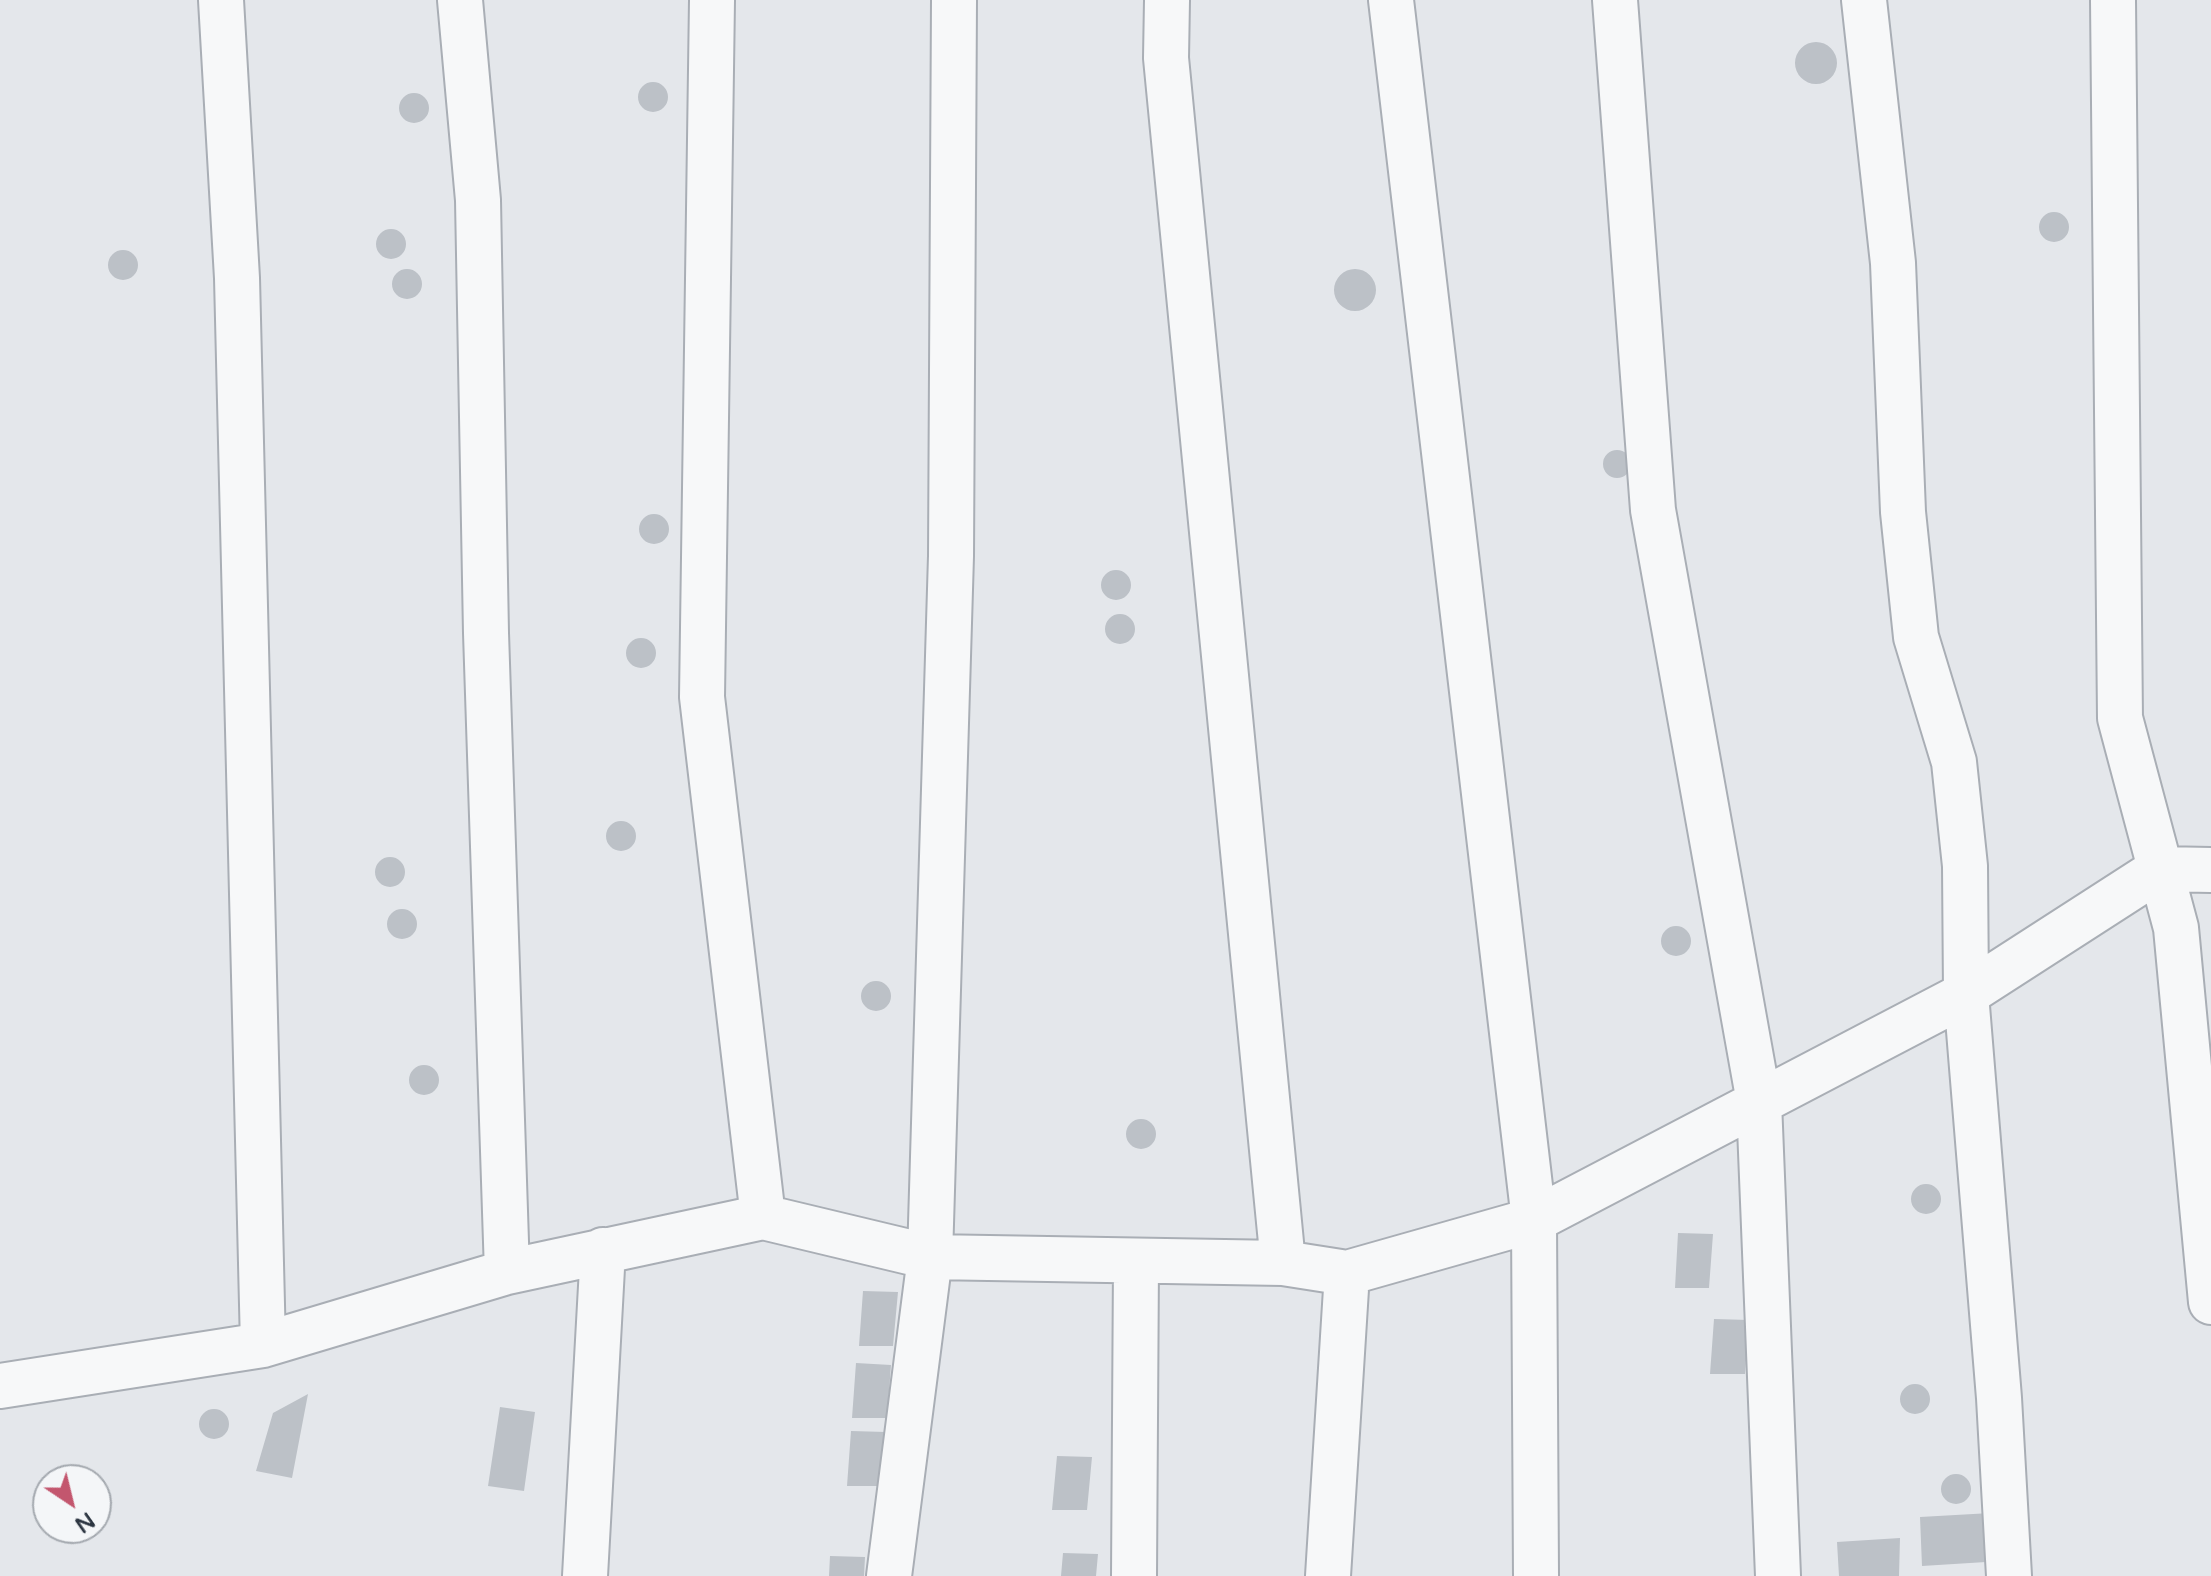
<!DOCTYPE html>
<style>
body{margin:0}
#map{position:relative;width:2211px;height:1576px;overflow:hidden;background:#e4e7eb;font-family:"Varela Round",sans-serif}
canvas{display:block}
.north{position:absolute;left:32px;top:1464px;width:80px;height:80px;box-sizing:border-box;background:#f4f6f8;border:2px solid #a4a9af;border-radius:50%;rotate:145deg;font-size:22px;font-weight:700;line-height:32px;text-align:center;color:#2d3642}
.north::after{content:'';display:block;margin:auto;width:28px;height:36px;background:#c3566e;clip-path:polygon(50% 0,100% 100%,50% 72%,0 100%)}
</style>
<div id="map">
<canvas width="2211" height="1576"></canvas>
<div class="north">N</div>
</div>
<script>
const g = document.querySelector('canvas').getContext('2d');
g.lineJoin = 'round';
function fill(path, color) { g.fillStyle = color; g.fill(path, 'evenodd'); }
const poly = rows => new Path2D(rows.map(r => 'M' + r).join(''));
function trace(path, color, width, dash) { g.strokeStyle = color; g.lineWidth = width; g.lineCap = dash ? 'butt' : 'round'; g.setLineDash(dash || []); g.stroke(path); }
const building = poly([
 '1795 63a21 21 0 1 1 42 0a21 21 0 1 1-42 0Z',
 '638 97a15 15 0 1 1 30 0a15 15 0 1 1-30 0Z',
 '399 108a15 15 0 1 1 30 0a15 15 0 1 1-30 0Z',
 '2039 227a15 15 0 1 1 30 0a15 15 0 1 1-30 0Z',
 '376 244a15 15 0 1 1 30 0a15 15 0 1 1-30 0Z',
 '108 265a15 15 0 1 1 30 0a15 15 0 1 1-30 0Z',
 '1334 290a21 21 0 1 1 42 0a21 21 0 1 1-42 0Z',
 '392 284a15 15 0 1 1 30 0a15 15 0 1 1-30 0Z',
 '1603 464a14 14 0 1 1 28 0a14 14 0 1 1-28 0Z',
 '639 529a15 15 0 1 1 30 0a15 15 0 1 1-30 0Z',
 '1101 585a15 15 0 1 1 30 0a15 15 0 1 1-30 0Z',
 '1105 629a15 15 0 1 1 30 0a15 15 0 1 1-30 0Z',
 '626 653a15 15 0 1 1 30 0a15 15 0 1 1-30 0Z',
 '606 836a15 15 0 1 1 30 0a15 15 0 1 1-30 0Z',
 '375 872a15 15 0 1 1 30 0a15 15 0 1 1-30 0Z',
 '387 924a15 15 0 1 1 30 0a15 15 0 1 1-30 0Z',
 '1661 941a15 15 0 1 1 30 0a15 15 0 1 1-30 0Z',
 '861 996a15 15 0 1 1 30 0a15 15 0 1 1-30 0Z',
 '409 1080a15 15 0 1 1 30 0a15 15 0 1 1-30 0Z',
 '1126 1134a15 15 0 1 1 30 0a15 15 0 1 1-30 0Z',
 '1911 1199a15 15 0 1 1 30 0a15 15 0 1 1-30 0Z',
 [1678,1233,1713,1234,1709,1288,1675,1288],
 [863,1291,898,1292,893,1346,859,1346],
 [1714,1319,1749,1320,1745,1374,1710,1374],
 [856,1363,891,1365,887,1418,852,1418],
 '1900 1399a15 15 0 1 1 30 0a15 15 0 1 1-30 0Z',
 [308,1394,292,1478,256,1471,273,1413],
 [500,1407,535,1412,524,1491,488,1486],
 '199 1424a15 15 0 1 1 30 0a15 15 0 1 1-30 0Z',
 [851,1431,886,1432,881,1486,847,1486],
 [1057,1456,1092,1457,1087,1510,1052,1510],
 '1941 1489a15 15 0 1 1 30 0a15 15 0 1 1-30 0Z',
 [1991,1513,1986,1562,1922,1566,1920,1517],
 [1900,1538,1899,1576,1839,1576,1837,1542],
 [1063,1553,1098,1554,1096,1576,1061,1576],
 [830,1556,865,1557,864,1576,829,1576]
]);
const minor = poly([
 [221,0,237,278,263,1345],
 [460,0,478,200,486,633,507,1272],
 [712,0,702,697,763,1217],
 [1167,0,1166,58,1283,1263],
 [1391,0,1534,1220,1536,1576],
 [1615,0,1653,510,1759,1102,1778,1576],
 [1864,0,1893,263,1903,512,1916,637,1954,762,1965,866,1966,994,1999,1398,2009,1576],
 [2113,0,2120,718,2176,928,2211,1302],
 [0,1386,263,1345,507,1272,763,1217,930,1257,1283,1263,1347,1273,1534,1220,1966,994,2160,869,2211,870],
 [585,1576,603,1250],
 [889,1576,930,1257,951,556,954,0],
 [1134,1576,1136,1263],
 [1328,1576,1347,1273]
]);
fill(building, '#bcc1c7');
trace(minor, '#a9aeb5', 48);
trace(minor, '#f7f8f9', 44);
</script>
